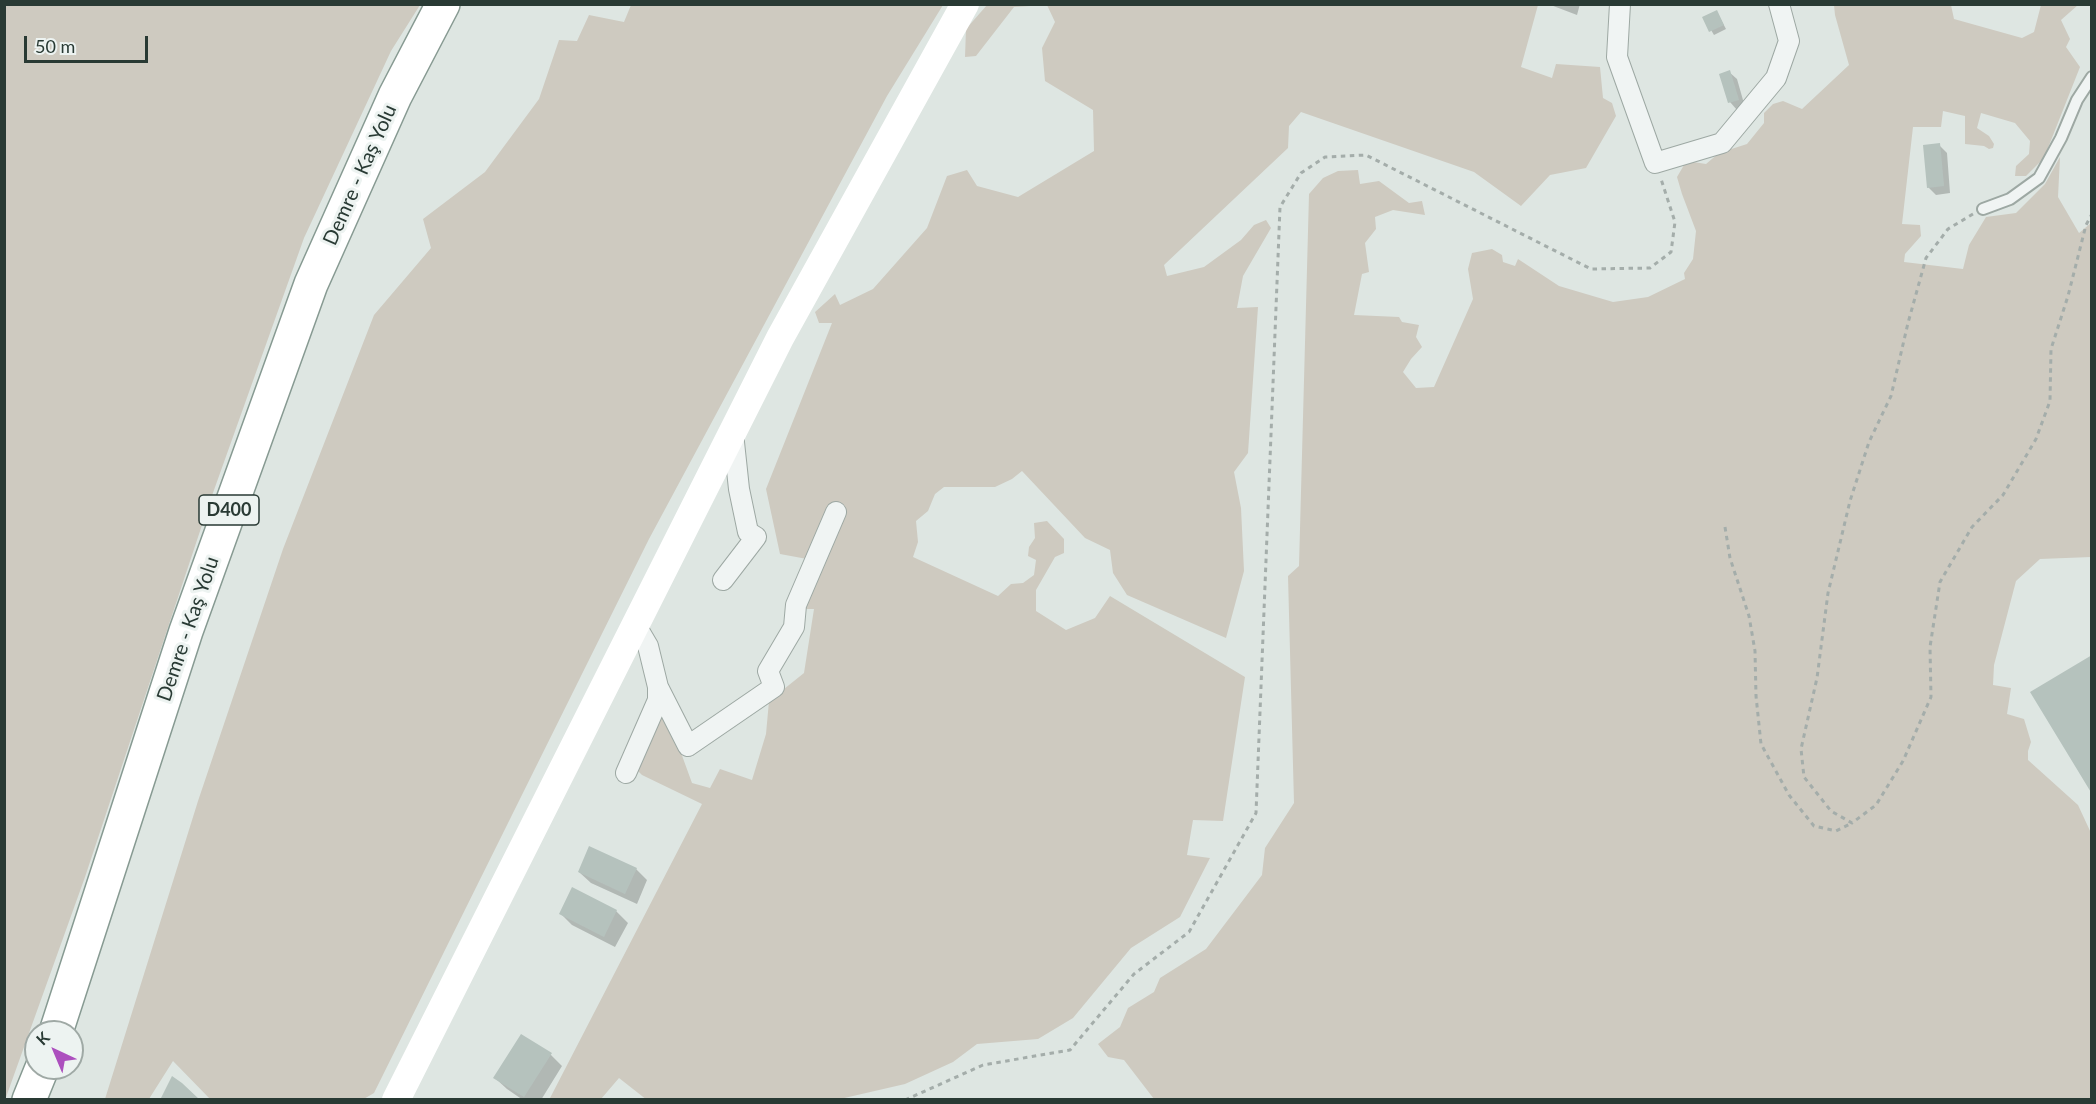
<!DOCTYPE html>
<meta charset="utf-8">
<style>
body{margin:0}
#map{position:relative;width:2096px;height:1104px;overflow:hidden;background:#dee6e2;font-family:Lato,sans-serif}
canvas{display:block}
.frame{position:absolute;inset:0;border:6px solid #293a34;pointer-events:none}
.north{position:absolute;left:24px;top:1020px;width:60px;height:60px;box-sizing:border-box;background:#edf3f1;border:2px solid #9fa9a5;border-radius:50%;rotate:316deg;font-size:16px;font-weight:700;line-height:24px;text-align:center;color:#293a34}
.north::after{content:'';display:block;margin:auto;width:21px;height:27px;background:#ac4fbe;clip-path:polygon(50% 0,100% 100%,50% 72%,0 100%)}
.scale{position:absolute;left:24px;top:36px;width:124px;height:27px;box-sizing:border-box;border:3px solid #293a34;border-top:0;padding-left:8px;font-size:18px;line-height:21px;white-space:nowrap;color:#293a34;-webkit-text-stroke:4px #edf3f1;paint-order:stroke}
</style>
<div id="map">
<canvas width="2096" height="1104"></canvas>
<div class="frame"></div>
<div class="north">K</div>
<div class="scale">50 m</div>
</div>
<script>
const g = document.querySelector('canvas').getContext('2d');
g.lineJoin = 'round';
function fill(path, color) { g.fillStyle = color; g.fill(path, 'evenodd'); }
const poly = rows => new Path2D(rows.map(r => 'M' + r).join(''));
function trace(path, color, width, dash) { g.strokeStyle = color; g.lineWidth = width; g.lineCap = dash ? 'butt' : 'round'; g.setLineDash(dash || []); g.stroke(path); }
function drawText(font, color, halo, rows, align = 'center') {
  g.font = font + ' Lato,sans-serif'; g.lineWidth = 6; g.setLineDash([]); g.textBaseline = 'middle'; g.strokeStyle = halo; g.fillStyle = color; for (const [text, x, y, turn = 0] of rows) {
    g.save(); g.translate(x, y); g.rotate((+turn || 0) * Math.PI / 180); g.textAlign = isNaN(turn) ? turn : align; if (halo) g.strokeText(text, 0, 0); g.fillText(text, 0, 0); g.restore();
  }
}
const green = poly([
 [5,4,420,5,391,51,304,238,209,504,85,877,5,1100],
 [631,5,943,5,887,96,649,539,374,1093,362,1100,210,1099,173,1061,149,1099,105,1099,198,801,283,549,374,315,431,248,423,219,485,172,539,99,559,40,577,41,589,15,624,22],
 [987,5,1538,5,1521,67,1552,78,1556,64,1600,67,1603,98,1612,103,1616,116,1586,168,1550,175,1521,206,1474,172,1301,112,1289,126,1288,148,1164,265,1167,276,1204,267,1241,240,1254,225,1266,220,1271,228,1243,276,1237,308,1258,307,1248,453,1234,472,1241,508,1244,571,1226,638,1127,595,1113,573,1110,550,1085,538,1022,471,1012,479,995,487,944,487,935,494,928,511,916,521,918,542,913,557,998,596,1011,584,1023,583,1034,575,1036,560,1028,556,1029,547,1035,538,1034,523,1047,521,1064,539,1064,553,1055,557,1036,590,1036,611,1066,630,1095,618,1110,596,1245,677,1223,821,1193,820,1187,855,1210,858,1180,917,1131,948,1073,1018,1038,1039,977,1044,953,1062,905,1084,840,1099,647,1100,619,1078,601,1099,549,1100,702,804,642,775,636,769,662,713,668,717,692,783,710,788,720,769,752,780,766,734,769,701,804,673,814,609,801,609,818,561,780,554,766,489,832,323,819,323,815,312,835,294,840,305,873,289,927,228,947,176,967,170,977,186,1018,197,1094,151,1093,110,1045,81,1042,48,1055,22,1047,5,1014,7,976,56,965,57,966,29],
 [1834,5,1951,5,1954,19,2022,38,2034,32,2041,5,2078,5,2061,20,2070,39,2066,47,2080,67,2044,158,2026,176,2015,176,2016,166,2029,154,2030,141,2015,123,1981,113,1977,128,1989,136,1994,144,1993,148,1989,149,1984,146,1965,144,1965,116,1943,111,1941,127,1913,127,1902,224,1920,225,1921,236,1905,254,1904,262,1963,269,1969,245,1986,217,2016,213,2045,184,2060,157,2058,197,2079,233,2091,223,2091,557,2040,559,2016,581,1994,665,1993,685,2011,688,2007,714,2024,719,2031,742,2028,751,2028,760,2078,805,2091,833,2091,1099,1154,1099,1124,1060,1108,1057,1098,1044,1120,1027,1128,1008,1154,992,1160,978,1206,949,1262,875,1265,848,1294,803,1288,576,1299,566,1309,194,1323,178,1338,171,1358,170,1360,184,1379,181,1409,203,1422,201,1425,215,1393,210,1375,217,1376,229,1365,243,1369,272,1362,274,1354,315,1399,317,1402,322,1419,325,1416,337,1422,347,1411,359,1403,372,1416,388,1434,387,1473,299,1468,269,1472,253,1492,249,1502,255,1503,262,1515,266,1518,259,1559,286,1613,302,1648,297,1685,279,1684,273,1693,259,1696,231,1682,194,1677,177,1684,165,1693,162,1706,164,1719,153,1747,144,1764,123,1764,113,1773,104,1783,101,1802,109,1849,65,1835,15]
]);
const shadow = poly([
 [1548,4,1580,4,1577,15],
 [1717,12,1726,29,1714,35,1704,18],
 [1729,72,1737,79,1745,107,1737,110,1730,102],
 [1939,145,1947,153,1950,193,1936,195,1928,187],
 [636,869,647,880,637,904,591,883,579,872],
 [616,911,628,923,615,947,572,925,561,914],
 [522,1036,551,1055,562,1066,541,1100,523,1100,507,1089,495,1078]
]);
const building = poly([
 [1717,10,1724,25,1709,32,1702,17],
 [1730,70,1739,100,1728,103,1719,74],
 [1940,143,1944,186,1927,188,1923,145],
 [2092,655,2092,794,2030,692],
 [589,846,637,868,625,894,578,872],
 [572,887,617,910,604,937,559,914],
 [521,1034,552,1053,524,1097,493,1078],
 [172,1076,182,1083,200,1100,160,1100]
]);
const path = poly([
 [1973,214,1948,229,1926,258,1908,323,1891,396,1869,442,1850,501,1828,593,1817,678,1801,749,1804,777,1831,811,1852,823,1876,805,1903,761,1931,697,1930,647,1940,582,1972,527,2003,495,2036,439,2050,401,2051,349,2068,296,2086,225,2092,214],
 [1725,527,1730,558,1749,616,1755,651,1756,696,1761,744,1789,795,1814,826,1836,831,1852,823],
 [905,1100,983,1065,1070,1050,1134,974,1189,932,1256,813,1280,207,1301,173,1325,157,1366,155,1591,269,1650,268,1671,252,1675,222,1661,179]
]);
const service = poly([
 [1983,209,2010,199,2039,178,2061,138,2077,100,2092,77]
]);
const minor = poly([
 [1620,4,1617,57,1655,163,1722,143,1776,78,1789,41,1779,4],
 [723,580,756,537,748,532,739,489,733,433],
 [658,687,688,746,774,687,768,671,794,627,796,605,836,512],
 [626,773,658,700,658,687,648,646,635,624]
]);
const secondary = poly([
 [396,1100,780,338,965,4]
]);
const trunk = poly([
 [56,1032,186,631,311,284,395,96,443,4],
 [29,1100,42,1068]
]);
const shields = [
 [229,510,60]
];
const shieldNames = [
 ["D400",229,510]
];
const streetNames = [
 ["Demre - Kaş Yolu",360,175,-66],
 ["Demre - Kaş Yolu",188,629,-71]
];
fill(green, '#cecac0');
fill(shadow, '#0003');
fill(building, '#b5c2bd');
trace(service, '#9da8a3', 14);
trace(minor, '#9da8a3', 22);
trace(trunk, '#879a92', 36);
trace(path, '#a4adaa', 3, [4.5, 4.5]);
trace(service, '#f0f4f3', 10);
trace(minor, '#f0f4f3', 20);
trace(secondary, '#fff', 28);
trace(trunk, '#fff', 33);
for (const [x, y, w] of shields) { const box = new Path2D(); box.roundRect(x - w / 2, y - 15, w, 30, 4.5); g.fillStyle = '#edf3f1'; g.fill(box); trace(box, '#293a34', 1.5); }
drawText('bold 18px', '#293a34', null, shieldNames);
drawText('20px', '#293a34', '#edf3f1', streetNames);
</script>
